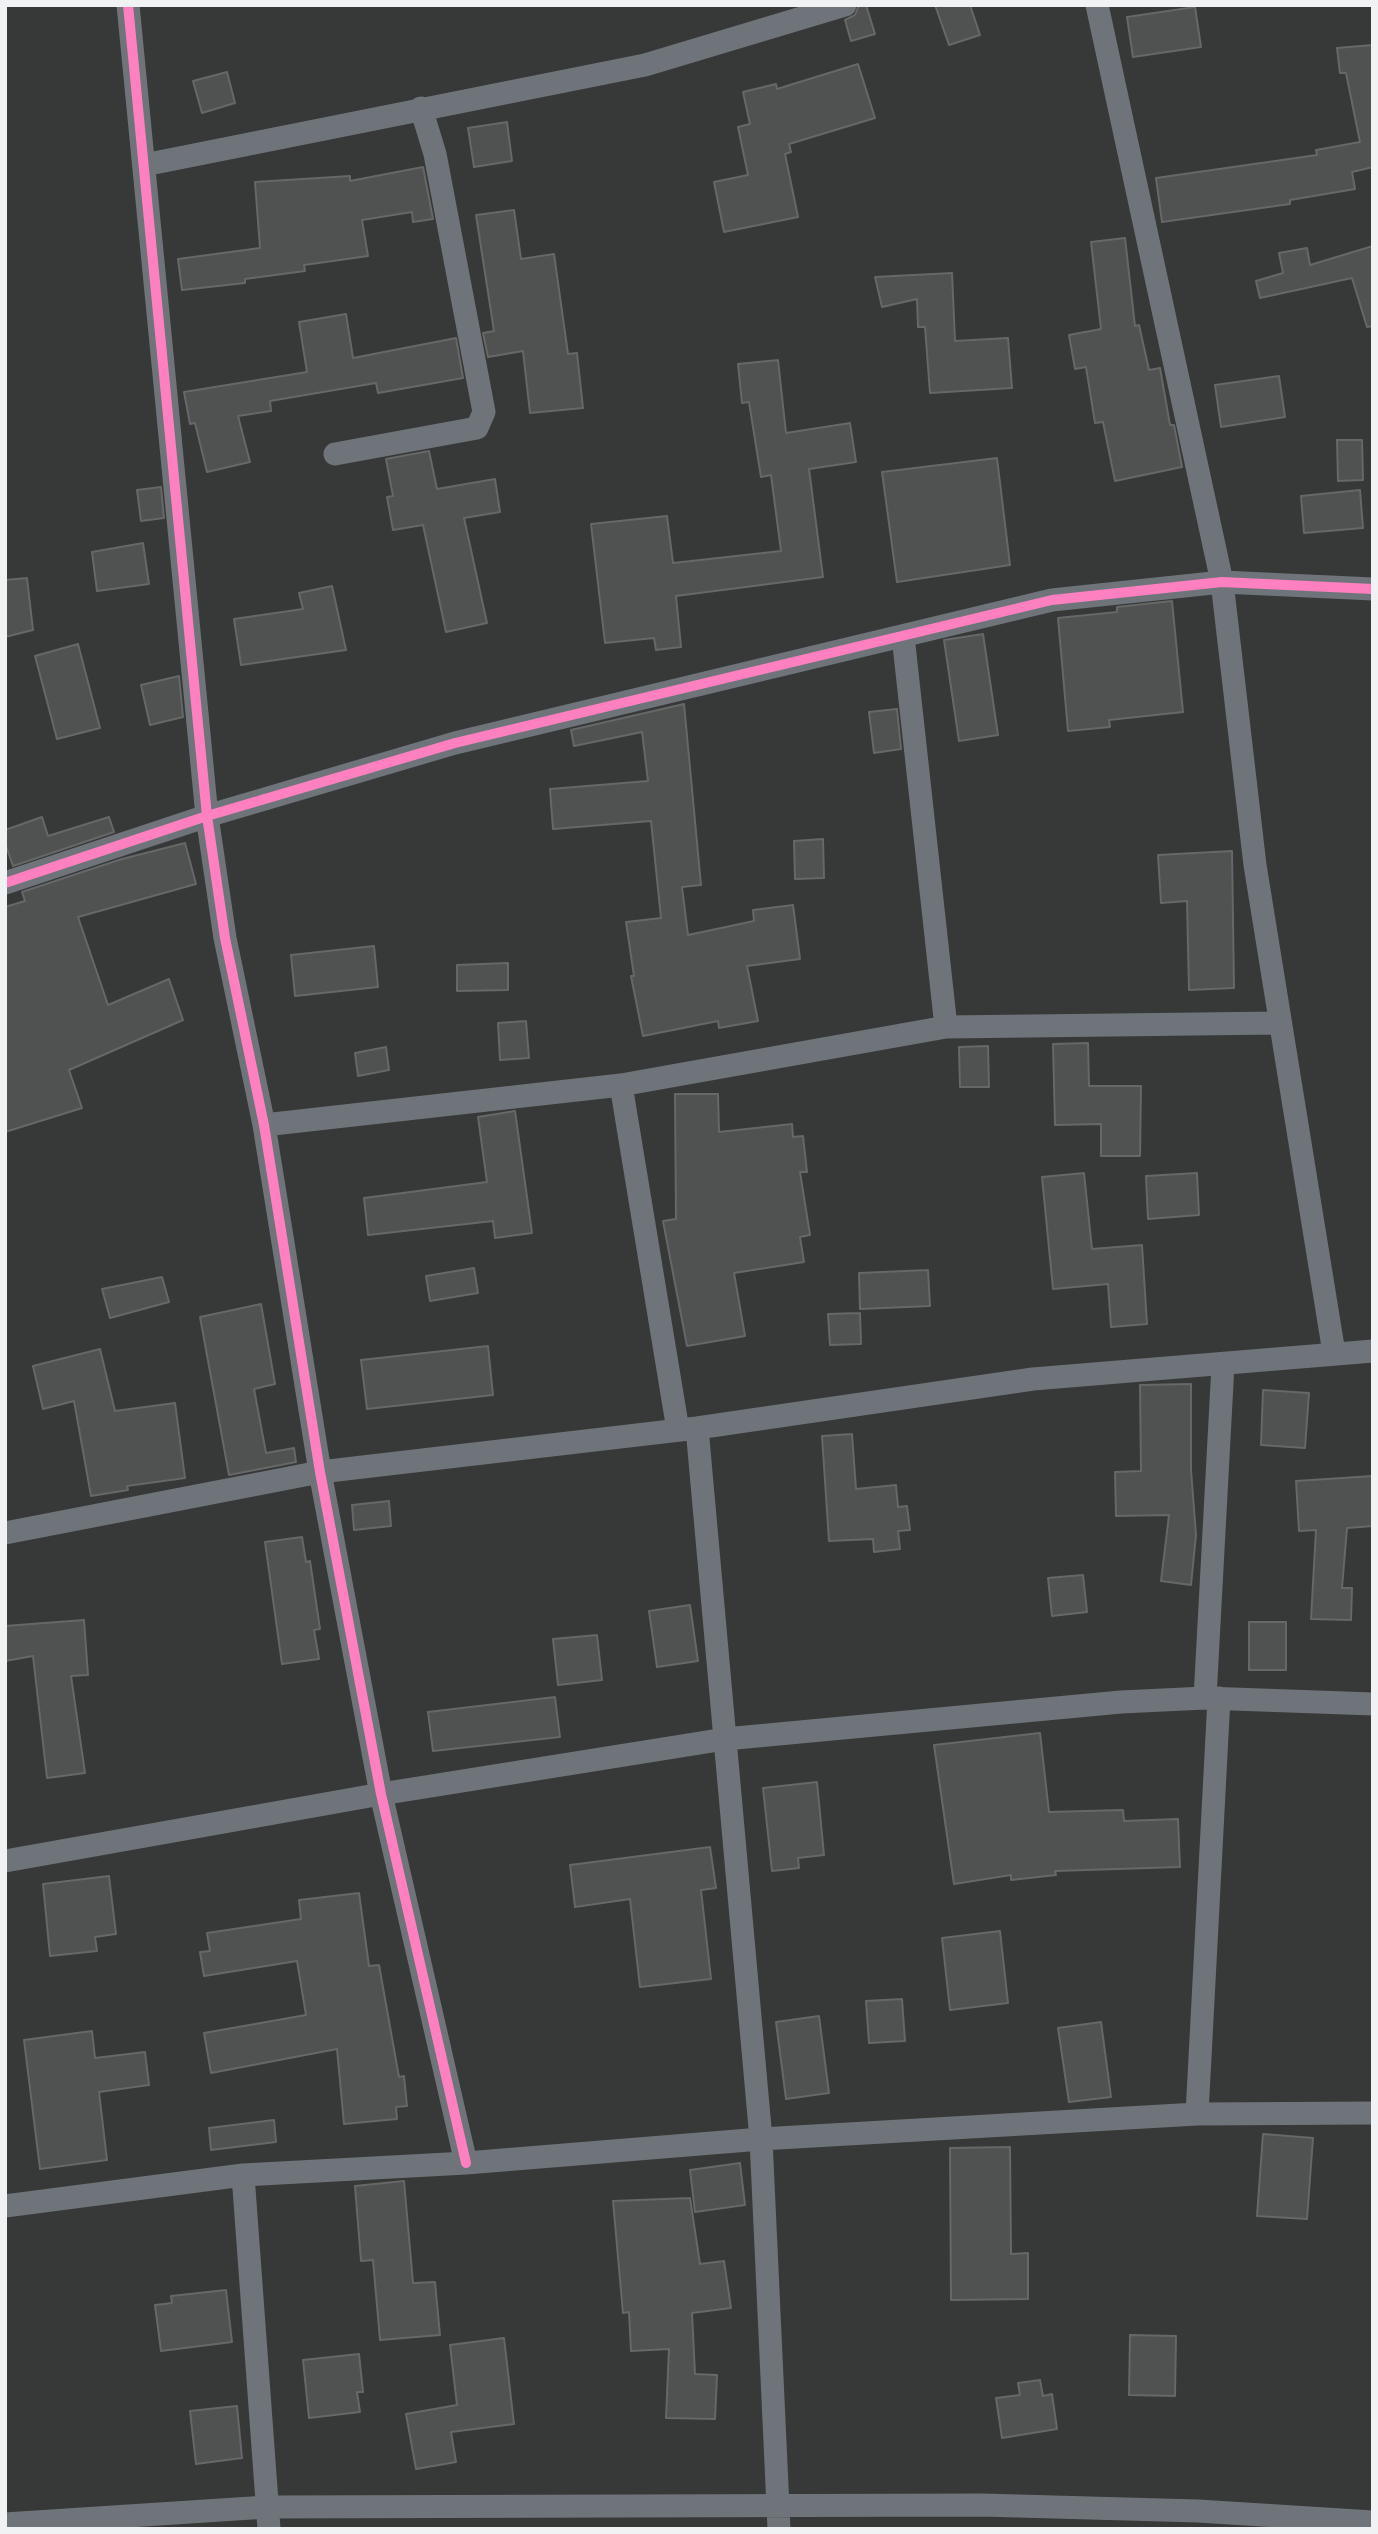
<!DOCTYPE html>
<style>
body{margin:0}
#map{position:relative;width:1378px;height:2534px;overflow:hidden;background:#373838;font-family:"Public Sans",sans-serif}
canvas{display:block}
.frame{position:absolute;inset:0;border:7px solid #f1f2f3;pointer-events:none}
</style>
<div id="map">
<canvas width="1378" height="2534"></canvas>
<div class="frame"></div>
</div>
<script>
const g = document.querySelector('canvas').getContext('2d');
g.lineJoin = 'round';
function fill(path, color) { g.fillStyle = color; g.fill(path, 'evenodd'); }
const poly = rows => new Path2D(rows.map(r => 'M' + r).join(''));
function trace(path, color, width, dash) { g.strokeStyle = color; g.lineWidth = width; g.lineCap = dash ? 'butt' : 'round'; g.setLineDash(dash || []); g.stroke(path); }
const building = poly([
 [859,5,866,5,875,34,851,41,845,20,855,15,859,5],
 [935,5,970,5,980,35,949,45,935,5],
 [1195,7,1201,47,1133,57,1127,17,1195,7],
 [1373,45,1373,167,1352,172,1355,189,1290,200,1290,204,1162,222,1156,178,1317,155,1316,150,1360,142,1346,73,1340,73,1337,48,1373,45],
 [858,64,875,118,789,144,791,152,785,154,798,217,724,232,714,182,748,175,738,127,750,124,743,92,776,84,777,89,858,64],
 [227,72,235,103,202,113,193,81,227,72],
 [507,122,512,161,474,167,468,128,507,122],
 [423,167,433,219,413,222,412,212,362,220,368,256,304,265,305,271,245,279,245,283,182,290,178,259,260,248,255,182,350,176,350,181,423,167],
 [514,210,521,259,554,254,568,354,577,353,583,408,530,413,523,351,488,357,483,333,494,331,476,215,514,210],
 [1125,238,1135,326,1139,325,1149,370,1160,368,1170,425,1174,425,1182,467,1115,481,1103,422,1095,423,1086,367,1075,369,1069,335,1101,329,1091,242,1125,238],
 [1373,246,1373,326,1367,327,1352,278,1260,298,1256,281,1283,273,1279,253,1307,248,1310,265,1373,246],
 [952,273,955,341,1008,338,1012,388,930,393,925,327,918,327,917,299,882,307,875,277,952,273],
 [346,314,353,358,456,338,463,378,378,393,376,383,270,401,271,411,238,416,250,462,207,472,195,423,190,424,184,392,307,372,299,322,346,314],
 [778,360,786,433,850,423,856,462,809,469,823,577,676,596,681,647,656,650,654,638,605,643,591,524,667,516,673,563,781,551,771,475,761,477,749,402,742,403,738,364,778,360],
 [1279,376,1285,417,1221,427,1215,385,1279,376],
 [1337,440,1362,440,1363,480,1338,481,1337,440],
 [429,451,437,489,495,479,500,512,464,518,487,623,446,632,423,525,393,530,387,497,393,496,386,459,429,451],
 [997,458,1010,565,897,582,882,472,997,458],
 [161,487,164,518,141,521,137,490,161,487],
 [1360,490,1363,528,1304,533,1301,496,1360,490],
 [143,543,149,584,97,591,92,552,143,543],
 [27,578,33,630,5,637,5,580,27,578],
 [332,586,346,650,241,665,234,619,303,609,299,593,332,586],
 [1172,601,1183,712,1109,720,1110,727,1068,731,1058,618,1117,612,1117,607,1172,601],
 [983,634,998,735,959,741,944,640,983,634],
 [78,644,100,728,57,739,35,656,78,644],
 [179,676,183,717,150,725,141,685,179,676],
 [684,704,701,885,682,887,688,935,754,921,753,910,793,905,800,959,747,966,758,1021,719,1028,718,1021,643,1036,631,976,634,976,626,922,661,918,651,821,553,829,550,789,648,781,642,732,574,746,571,730,684,704],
 [897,709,901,749,874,753,869,712,897,709],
 [42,817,48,836,109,817,114,832,13,866,5,843,5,830,42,817],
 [823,839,824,878,795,879,794,841,823,839],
 [185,843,196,884,78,917,108,1005,169,979,183,1020,69,1070,82,1108,5,1132,5,907,25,901,22,892,122,859,185,843],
 [1232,851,1234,988,1189,990,1187,901,1161,903,1158,855,1232,851],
 [374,946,378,987,295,996,291,955,374,946],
 [508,963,508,990,457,991,457,965,508,963],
 [526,1021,529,1058,500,1060,498,1023,526,1021],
 [1088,1043,1089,1086,1141,1086,1140,1156,1101,1156,1101,1124,1055,1125,1053,1044,1088,1043],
 [988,1046,989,1087,960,1087,959,1047,988,1046],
 [386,1047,389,1070,358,1076,355,1053,386,1047],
 [675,1094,718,1094,719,1132,792,1124,793,1137,803,1136,807,1172,800,1172,810,1235,800,1237,804,1262,734,1273,745,1336,687,1346,663,1221,676,1219,675,1094],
 [515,1111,532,1233,495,1238,493,1221,368,1235,364,1198,487,1182,478,1117,515,1111],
 [1084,1173,1092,1249,1142,1245,1147,1324,1111,1327,1108,1284,1053,1289,1042,1177,1084,1173],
 [1197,1173,1199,1215,1148,1219,1146,1176,1197,1173],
 [474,1268,478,1293,430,1301,426,1276,474,1268],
 [928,1270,930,1306,860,1309,859,1273,928,1270],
 [162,1277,169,1302,110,1318,102,1289,162,1277],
 [261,1304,275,1384,254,1389,266,1453,294,1448,296,1462,229,1475,200,1317,261,1304],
 [860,1313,861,1344,830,1345,828,1314,860,1313],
 [488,1346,493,1395,367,1409,361,1360,488,1346],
 [100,1349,115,1411,175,1403,185,1478,127,1486,128,1490,91,1496,74,1401,43,1409,33,1366,100,1349],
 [1191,1384,1191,1470,1196,1535,1191,1585,1161,1581,1169,1515,1116,1516,1115,1472,1141,1471,1140,1385,1191,1384],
 [1263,1390,1309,1393,1305,1448,1261,1445,1263,1390],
 [852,1434,856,1489,896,1485,898,1507,907,1506,910,1530,898,1531,900,1549,874,1552,873,1539,829,1541,822,1436,852,1434],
 [1373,1476,1373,1526,1347,1528,1342,1588,1352,1588,1351,1620,1311,1619,1316,1530,1299,1531,1296,1481,1373,1476],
 [389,1501,391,1526,354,1530,352,1505,389,1501],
 [302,1537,306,1562,310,1561,320,1629,314,1630,319,1659,282,1664,265,1542,302,1537],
 [1083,1575,1087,1612,1052,1616,1048,1578,1083,1575],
 [690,1605,698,1661,657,1667,649,1611,690,1605],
 [84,1620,88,1675,71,1676,85,1773,47,1778,33,1656,5,1661,5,1626,84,1620],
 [1249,1622,1286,1622,1286,1670,1249,1670,1249,1622],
 [597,1635,602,1680,558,1685,553,1639,597,1635],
 [555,1697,560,1737,433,1751,428,1712,555,1697],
 [1040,1733,1049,1812,1123,1810,1124,1821,1178,1819,1180,1867,1055,1871,1056,1875,1011,1880,1011,1875,954,1884,934,1745,1040,1733],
 [817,1782,824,1855,798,1858,799,1868,772,1871,763,1788,817,1782],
 [710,1847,716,1888,701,1890,711,1979,640,1987,630,1899,575,1907,570,1865,710,1847],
 [109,1876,116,1934,95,1937,97,1951,50,1956,43,1884,109,1876],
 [359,1893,369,1966,379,1965,399,2077,404,2076,407,2106,396,2107,397,2119,344,2124,337,2049,211,2073,204,2033,306,2015,297,1961,204,1976,200,1952,210,1951,207,1933,301,1919,299,1900,359,1893],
 [1000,1931,1008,2003,950,2010,942,1938,1000,1931],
 [902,1999,905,2041,869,2043,866,2001,902,1999],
 [819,2016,829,2093,786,2099,776,2022,819,2016],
 [1101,2022,1111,2097,1069,2102,1058,2028,1101,2022],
 [92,2031,95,2058,145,2052,149,2085,99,2092,107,2160,40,2169,24,2040,92,2031],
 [274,2120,276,2142,211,2150,209,2128,274,2120],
 [1263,2134,1313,2138,1307,2219,1257,2216,1263,2134],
 [1010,2147,1011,2254,1028,2253,1028,2299,951,2300,950,2148,1010,2147],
 [740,2163,745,2205,695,2212,690,2170,740,2163],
 [404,2181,413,2283,435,2282,440,2335,380,2340,373,2260,361,2261,355,2186,404,2181],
 [690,2198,700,2264,724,2261,731,2308,692,2313,695,2374,717,2375,715,2419,666,2418,669,2349,631,2351,629,2312,623,2313,613,2201,690,2198],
 [226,2290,232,2342,161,2351,155,2305,172,2303,171,2296,226,2290],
 [1130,2335,1176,2336,1175,2396,1129,2395,1130,2335],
 [504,2338,514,2424,451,2432,456,2462,416,2469,406,2414,457,2405,450,2345,504,2338],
 [359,2354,363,2392,357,2392,360,2412,309,2418,303,2360,359,2354],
 [1040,2380,1043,2396,1052,2394,1057,2429,1002,2438,996,2398,1020,2395,1018,2383,1040,2380],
 [237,2406,242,2458,196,2464,190,2411,237,2406]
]);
const street = poly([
 [128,5,207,816,225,938,264,1125,320,1472,381,1794,466,2163],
 [1097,5,1222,582,1255,865,1334,1353],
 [144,165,645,65,845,5],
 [335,454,477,428,484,412,435,154,421,108],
 [903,636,946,1027],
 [5,883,207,816,455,743,1052,600,1222,582,1373,589],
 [621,1085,678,1430],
 [264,1125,621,1085,946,1027,1279,1023],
 [697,1428,761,2139,779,2529],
 [5,1533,320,1472,697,1428,1033,1379,1373,1351],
 [1205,1698,1223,1365],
 [5,1861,381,1794,725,1739,1121,1702,1205,1698,1373,1704],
 [1197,2114,1219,1698],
 [243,2175,269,2529],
 [5,2206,243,2175,466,2163,761,2139,1197,2114,1373,2113],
 [5,2524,267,2507,982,2505,1198,2511,1373,2522]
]);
const cycleway = poly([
 [128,5,207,816,225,938,264,1125,320,1472,381,1794,466,2163],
 [5,883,207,816,455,743,1052,600,1222,582,1373,589]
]);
fill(building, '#505151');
trace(building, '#666767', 2);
trace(street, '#6e7479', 23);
trace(cycleway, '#ff80c0', 10);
</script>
